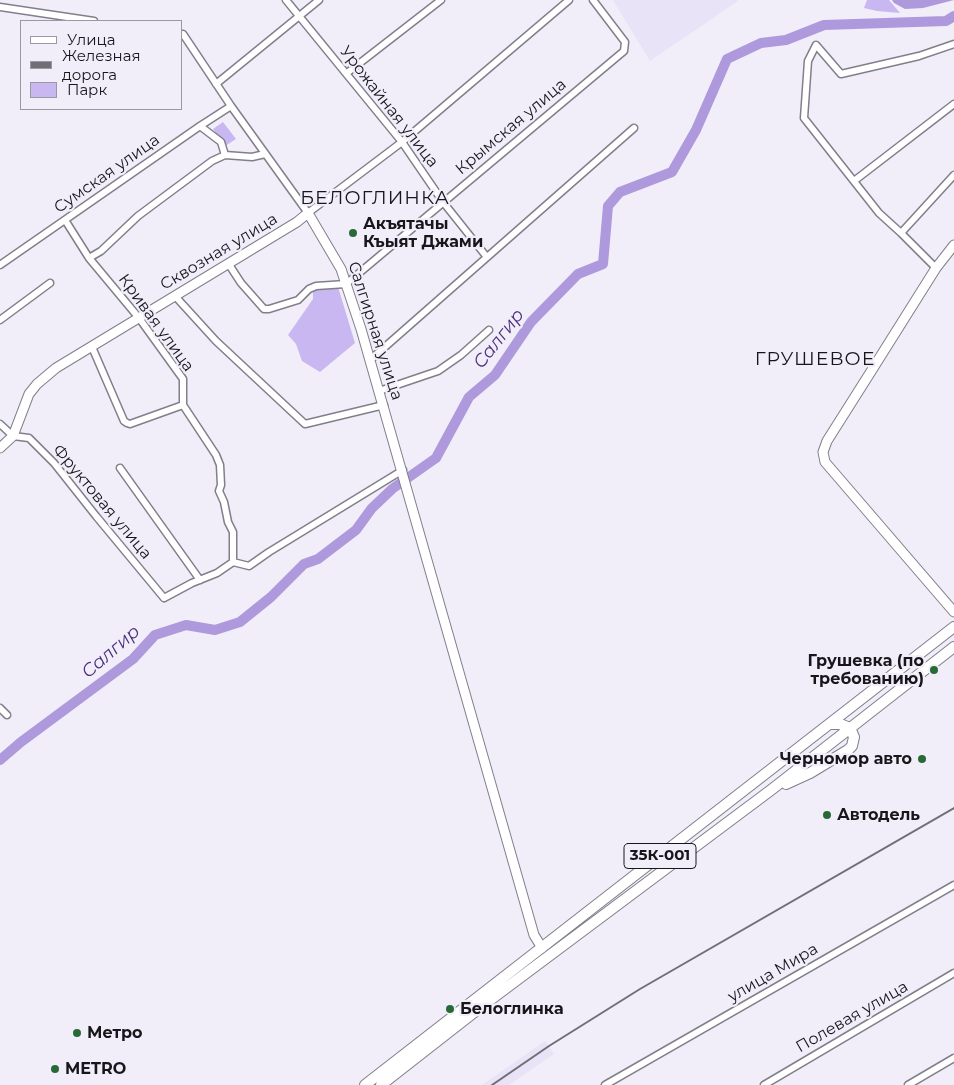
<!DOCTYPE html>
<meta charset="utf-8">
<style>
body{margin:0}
#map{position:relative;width:954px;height:1085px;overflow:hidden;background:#f1eefa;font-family:Montserrat,sans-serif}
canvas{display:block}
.legend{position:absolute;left:20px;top:20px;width:162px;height:90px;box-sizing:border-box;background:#f1eefa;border:1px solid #9a98a0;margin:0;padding:6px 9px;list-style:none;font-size:15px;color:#17161a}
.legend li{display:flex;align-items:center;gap:10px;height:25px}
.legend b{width:25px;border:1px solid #9a98a0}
</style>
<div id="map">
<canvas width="954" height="1085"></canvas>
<ul class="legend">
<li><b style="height:6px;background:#fff"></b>Улица</li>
<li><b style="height:6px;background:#706f76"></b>Железная дорога</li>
<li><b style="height:14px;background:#c8b7f1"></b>Парк</li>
</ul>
</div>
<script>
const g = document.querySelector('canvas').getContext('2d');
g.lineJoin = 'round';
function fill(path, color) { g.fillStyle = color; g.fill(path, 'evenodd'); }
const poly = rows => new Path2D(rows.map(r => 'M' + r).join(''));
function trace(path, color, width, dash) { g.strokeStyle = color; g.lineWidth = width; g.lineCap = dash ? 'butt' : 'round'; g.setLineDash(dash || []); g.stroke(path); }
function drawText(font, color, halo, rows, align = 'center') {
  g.font = font + ' Montserrat,sans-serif'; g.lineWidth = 4.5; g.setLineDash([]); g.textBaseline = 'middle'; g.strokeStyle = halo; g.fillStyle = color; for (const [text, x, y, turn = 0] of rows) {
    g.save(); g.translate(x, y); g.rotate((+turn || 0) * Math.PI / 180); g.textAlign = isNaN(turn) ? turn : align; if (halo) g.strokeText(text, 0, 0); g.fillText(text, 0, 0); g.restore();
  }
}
const built = poly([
 [613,0,737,0,738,1,650,61],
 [545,1041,554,1054,509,1085,482,1085]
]);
const green = poly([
 [867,0,889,0,900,13,877,11,864,8],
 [223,122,236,139,225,146,213,129],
 [316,287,338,287,355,343,320,372,302,361,296,344,288,335,313,299,313,292]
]);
const water = poly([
 [892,0,954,0,923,8,905,9,894,3]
]);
const river = poly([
 [0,760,21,742,133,659,155,635,186,625,215,630,240,622,271,597,304,564,318,559,356,530,372,508,392,489,436,458,469,397,495,375,531,322,578,274,603,264,608,206,620,192,672,172,696,130,727,59,761,43,786,40,824,25,946,21,954,16]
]);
const street = poly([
 [286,0,402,142,443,202,486,256],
 [0,7,94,21],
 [181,34,183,34,231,106,308,213,402,142,569,0],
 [347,73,441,0],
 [216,84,319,0],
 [200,126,221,142,225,155],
 [854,181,954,104],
 [65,220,89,258,139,318,183,379,183,405,216,455,220,465,221,485,219,491,224,502,228,522,233,532,233,562],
 [901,233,954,175],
 [89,258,101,251,138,216,212,161,225,155,252,157,265,154],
 [228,263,241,283,264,309,269,309,298,300,309,289,316,286,346,284,624,51,625,42,593,0],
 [0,265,200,126,231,106],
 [936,268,901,233,879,213,804,118,808,61,816,45,841,74,919,56,954,44],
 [175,296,216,341,305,424,384,405],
 [0,320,50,283],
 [92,347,124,421,127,423,130,424,183,405],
 [370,360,634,128],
 [379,391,438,371,461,355,489,330],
 [0,424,13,436,29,438,54,463,96,516,164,598,192,583,217,573,233,562,249,566,269,552,403,470],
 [120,468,200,580],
 [0,708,7,715],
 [605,1085,954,885],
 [764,1085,954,973],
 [908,1085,954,1058]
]);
const secondary = poly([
 [954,245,936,268,870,373,827,441,823,452,825,462,954,612],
 [0,448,13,436,29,394,37,384,56,368,297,222,308,213,341,269,361,329,534,935,542,948]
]);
const primary = poly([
 [786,784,810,773,848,750,852,746,854,737,850,728,840,724,831,724],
 [365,1085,954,627],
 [381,1085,482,1006,771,790,954,647]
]);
const rail = poly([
 [492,1085,549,1046,640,989,954,808]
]);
const markers = [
 [353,233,5,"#276a35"],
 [934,670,5,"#276a35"],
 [922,759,5,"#276a35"],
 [827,815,5,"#276a35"],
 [450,1009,5,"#276a35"],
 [77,1033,5,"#276a35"],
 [55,1069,5,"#276a35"]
];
const shields = [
 [660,856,72]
];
const shieldNames = [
 ["35К-001",660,856]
];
const streetNames = [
 ["Урожайная улица",389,107,52],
 ["Крымская улица",511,127,-40],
 ["Сумская улица",107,174,-35],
 ["Сквозная улица",219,252,-31],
 ["Кривая улица",156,323,54],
 ["Салгирная улица",375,331,72],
 ["Фруктовая улица",102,502,50],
 ["улица Мира",773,973,-30],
 ["Полевая улица",852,1017,-30]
];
const poiNames = [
 ["Акъятачы",363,224],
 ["Къыят Джами",363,242],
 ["Грушевка (по",924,661,"right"],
 ["требованию)",924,679,"right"],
 ["Черномор авто",912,759,"right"],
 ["Автодель",837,815],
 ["Белоглинка",460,1009],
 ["Метро",87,1033],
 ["METRO",65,1069]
];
const waterNames = [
 ["Салгир",499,339,-52],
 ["Салгир",111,652,-41]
];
const quarterNames = [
 ["БЕЛОГЛИНКА",375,198],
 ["ГРУШЕВОЕ",815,359]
];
fill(built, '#e8e3f6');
fill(green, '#c8b7f1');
fill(water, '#ad99db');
trace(river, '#ad99db', 10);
trace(street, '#817f89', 9);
trace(secondary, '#817f89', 11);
trace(primary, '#817f89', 12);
trace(street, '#fff', 6);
trace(secondary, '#fff', 9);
trace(primary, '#fff', 10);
trace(rail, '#706f76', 2);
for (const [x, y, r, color] of markers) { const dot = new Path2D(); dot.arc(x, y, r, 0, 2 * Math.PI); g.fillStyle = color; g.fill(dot); trace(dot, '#f1eefa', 2); }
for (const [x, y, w] of shields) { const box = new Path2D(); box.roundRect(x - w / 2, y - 12.5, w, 25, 4); g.fillStyle = '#f1eefa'; g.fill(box); trace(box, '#17161a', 1); }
drawText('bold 15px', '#17161a', null, shieldNames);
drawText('16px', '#17161a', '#f1eefa', streetNames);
drawText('bold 16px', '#17161a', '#f1eefa', poiNames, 'left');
drawText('italic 18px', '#4d307e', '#f1eefa', waterNames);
g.letterSpacing = '1px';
drawText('19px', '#17161a', '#f1eefa', quarterNames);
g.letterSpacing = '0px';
</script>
